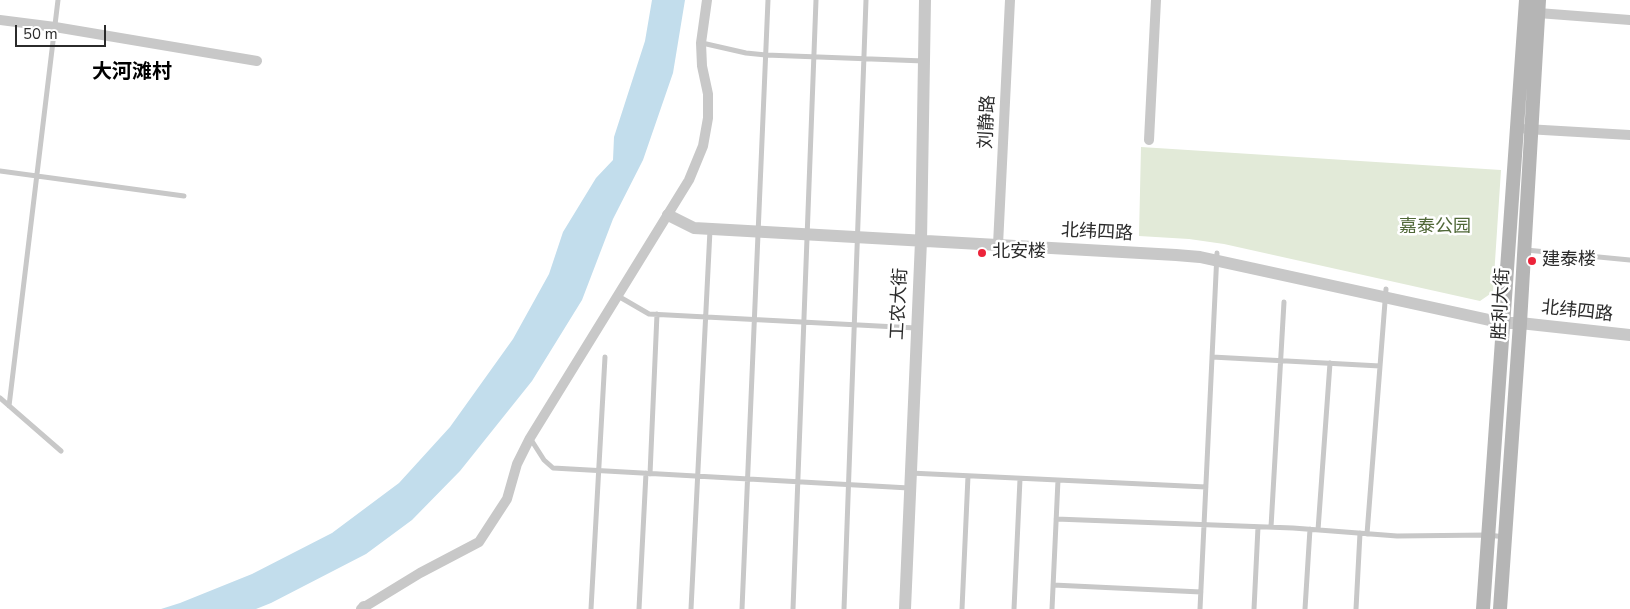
<!DOCTYPE html>
<meta charset="utf-8">
<style>
body{margin:0}
#map{position:relative;width:1630px;height:609px;overflow:hidden;background:#fff;font-family:"Nunito Sans",sans-serif}
canvas{display:block}
.scale{position:absolute;left:15px;top:25px;width:91px;height:22px;box-sizing:border-box;border:2px solid #2b2b2b;border-top:0;padding-left:6px;font-size:15px;line-height:18px;white-space:nowrap;color:#2b2b2b;-webkit-text-stroke:4px #fff;paint-order:stroke}
</style>
<div id="map">
<canvas width="1630" height="609"></canvas>
<div class="scale">50 m</div>
</div>
<script>
const g = document.querySelector('canvas').getContext('2d');
g.lineJoin = 'round';
function fill(path, color) { g.fillStyle = color; g.fill(path, 'evenodd'); }
const poly = rows => new Path2D(rows.map(r => 'M' + r).join(''));
function trace(path, color, width, dash) { g.strokeStyle = color; g.lineWidth = width; g.lineCap = dash ? 'butt' : 'round'; g.setLineDash(dash || []); g.stroke(path); }
function drawText(font, color, halo, rows, align = 'center') {
  g.font = font + ' "Nunito Sans","Noto Sans SC",sans-serif'; g.lineWidth = 5; g.setLineDash([]); g.textBaseline = 'middle'; g.strokeStyle = halo; g.fillStyle = color; for (const [text, x, y, turn = 0] of rows) {
    g.save(); g.translate(x, y); g.rotate((+turn || 0) * Math.PI / 180); g.textAlign = isNaN(turn) ? turn : align; if (halo) g.strokeText(text, 0, 0); g.fillText(text, 0, 0); g.restore();
  }
}
const green = poly([
 [1141,147,1501,170,1493,292,1480,301,1224,244,1189,239,1139,236]
]);
const water = poly([
 [652,0,685,0,673,73,643,160,613,219,582,300,532,381,460,471,412,520,366,554,271,603,256,609,161,609,180,603,252,574,332,533,399,483,450,427,513,339,549,274,563,232,596,178,613,160,614,137,645,41]
]);
const service = poly([
 [702,43,746,53,766,55,924,61],
 [0,171,184,196],
 [1526,250,1630,260],
 [618,296,649,314,916,328],
 [1212,357,1380,366],
 [0,398,61,451],
 [9,406,58,0],
 [530,438,544,460,553,468,909,488],
 [910,473,1206,487],
 [650,474,657,314],
 [1056,519,1293,528,1397,536,1488,535,1505,537],
 [1271,527,1284,302],
 [1318,530,1330,363],
 [1367,534,1386,289],
 [1053,585,1201,592],
 [591,609,605,357],
 [639,609,646,473],
 [691,609,710,230],
 [742,609,768,0],
 [793,609,816,0],
 [844,609,866,0],
 [962,609,968,476],
 [1014,609,1020,479],
 [1052,609,1058,480],
 [1200,609,1217,253],
 [1254,609,1258,527],
 [1305,609,1310,529],
 [1356,609,1360,533]
]);
const minor = poly([
 [1538,13,1630,20],
 [0,20,55,27,257,61],
 [1526,129,1630,135],
 [1149,140,1156,0],
 [998,245,1010,0],
 [361,609,420,573,479,542,507,499,517,464,530,438,689,180,703,146,708,118,708,94,702,66,701,43,707,0]
]);
const tertiary = poly([
 [668,215,694,228,1176,255,1200,257,1503,323,1520,323,1630,335],
 [364,607,364,609],
 [905,609,921,241,925,0]
]);
const secondary = poly([
 [1483,609,1526,0],
 [1500,609,1520,323,1539,0]
]);
const markers = [
 [982,253,5,"#ec243a"],
 [1532,261,5,"#ec243a"]
];
const streetNames = [
 ["刘静路",988,122,-87],
 ["北纬四路",1097,233,3],
 ["工农大街",900,304,-87],
 ["胜利大街",1502,304,-87],
 ["北纬四路",1577,312,6]
];
const parkNames = [
 ["嘉泰公园",1435,228]
];
const poiNames = [
 ["北安楼",992,253],
 ["建泰楼",1542,261]
];
const quarterNames = [
 ["大河滩村",132,73]
];
fill(green, '#e2ead8');
fill(water, '#c2ddec');
trace(service, '#c8c8c8', 5);
trace(minor, '#c8c8c8', 10);
trace(tertiary, '#c8c8c8', 12);
trace(secondary, '#b5b5b5', 14);
for (const [x, y, r, color] of markers) { const dot = new Path2D(); dot.arc(x, y, r, 0, 2 * Math.PI); g.fillStyle = color; g.fill(dot); trace(dot, '#fff', 2); }
drawText('18px', '#2b2b2b', '#fff', streetNames);
drawText('18px', '#506838', '#fff', parkNames);
drawText('18px', '#2b2b2b', '#fff', poiNames, 'left');
drawText('bold 20px', '#000', '#fff', quarterNames);
</script>
